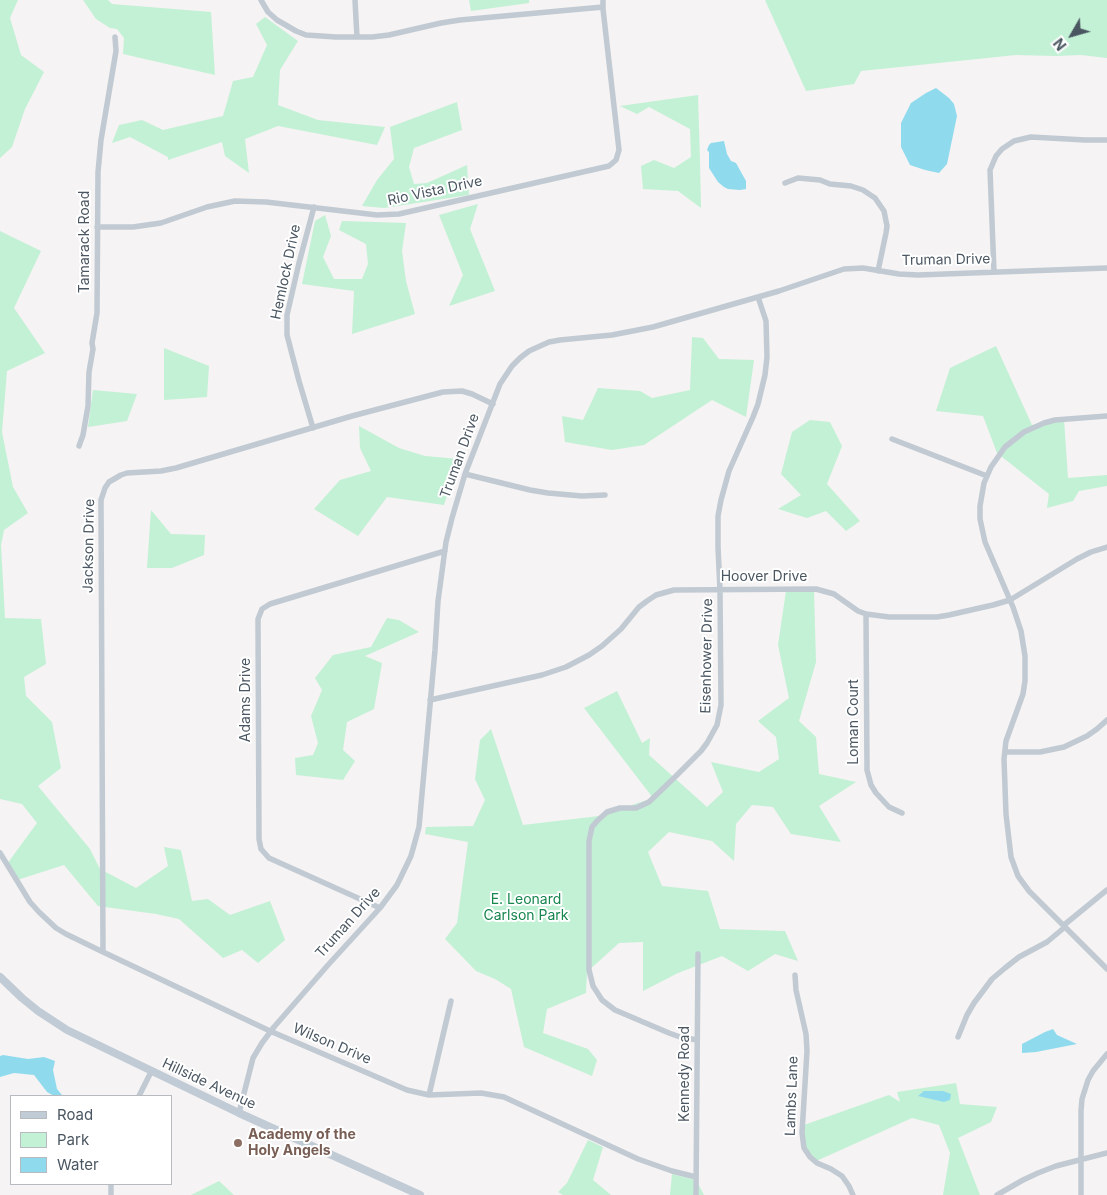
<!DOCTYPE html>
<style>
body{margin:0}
#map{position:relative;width:1107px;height:1195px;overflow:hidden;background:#f5f3f3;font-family:Inter,sans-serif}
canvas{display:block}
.legend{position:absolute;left:10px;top:1095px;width:162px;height:90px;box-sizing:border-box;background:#fff;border:1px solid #b7bbc0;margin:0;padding:6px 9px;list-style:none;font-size:15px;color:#4a5661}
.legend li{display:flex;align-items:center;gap:10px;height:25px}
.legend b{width:25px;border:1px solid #b7bbc0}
.north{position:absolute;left:1047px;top:10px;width:50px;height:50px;-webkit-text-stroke:4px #fff;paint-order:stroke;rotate:232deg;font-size:14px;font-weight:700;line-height:20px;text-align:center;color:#4a5661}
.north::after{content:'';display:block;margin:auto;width:18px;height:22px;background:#4a5661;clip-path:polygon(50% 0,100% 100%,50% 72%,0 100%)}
</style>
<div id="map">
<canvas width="1107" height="1195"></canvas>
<ul class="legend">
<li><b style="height:6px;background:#c1cbd6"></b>Road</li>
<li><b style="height:14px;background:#c3f1d5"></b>Park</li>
<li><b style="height:14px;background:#90daee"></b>Water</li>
</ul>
<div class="north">N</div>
</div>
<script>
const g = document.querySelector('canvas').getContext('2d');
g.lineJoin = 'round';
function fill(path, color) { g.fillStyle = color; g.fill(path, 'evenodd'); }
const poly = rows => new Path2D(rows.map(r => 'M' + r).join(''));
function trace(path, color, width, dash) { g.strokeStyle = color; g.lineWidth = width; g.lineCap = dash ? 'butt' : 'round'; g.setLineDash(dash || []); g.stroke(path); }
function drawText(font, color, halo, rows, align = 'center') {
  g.font = font + ' Inter,sans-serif'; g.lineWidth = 4; g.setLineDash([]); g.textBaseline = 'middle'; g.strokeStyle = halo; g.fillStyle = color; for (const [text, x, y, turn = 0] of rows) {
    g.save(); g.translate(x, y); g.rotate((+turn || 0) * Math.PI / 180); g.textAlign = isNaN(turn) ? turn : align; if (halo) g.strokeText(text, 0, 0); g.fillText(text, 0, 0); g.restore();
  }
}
const green = poly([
 [0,0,18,0,10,18,21,55,44,72,25,109,12,147,0,158],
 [83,0,108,0,112,4,211,12,215,75,123,54,124,38,117,29,110,28,96,19],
 [469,0,529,0,529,3,471,11],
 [765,0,1107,0,1107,58,1081,55,1056,56,1016,55,861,71,854,84,806,91],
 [265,17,298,41,280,70,278,105,318,120,385,127,377,145,278,126,245,139,249,173,225,156,222,142,168,160,168,157,130,137,112,143,119,125,142,120,163,130,223,116,233,81,253,77,267,45,256,24],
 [698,95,700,161,701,208,678,191,643,189,641,166,654,160,674,168,691,157,690,129,649,107,637,114,620,106],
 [457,102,462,130,414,148,409,167,414,184,427,183,467,165,469,195,384,208,362,206,377,180,394,159,390,127],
 [478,204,470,229,495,291,449,306,463,275,439,215],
 [325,215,331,236,323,257,334,279,362,279,368,264,366,244,339,230,342,221,406,223,402,251,406,281,415,314,352,334,354,291,302,284,315,221],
 [0,231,41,251,14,308,45,353,7,371,2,432,13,487,28,513,4,530,1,545,5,618,41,619,46,664,24,677,26,696,52,722,61,768,38,786,90,849,100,869,136,888,168,866,164,847,181,850,192,901,208,899,230,915,270,901,285,940,258,963,242,950,223,958,179,919,156,914,98,906,64,865,17,880,7,864,37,823,22,804,0,799],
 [692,337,703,338,719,359,754,360,746,417,712,400,644,445,612,450,565,442,562,416,583,420,598,388,640,391,652,398,690,390],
 [996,346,1032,425,1064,419,1068,478,1107,475,1107,486,1079,491,1073,501,1047,508,1049,494,997,453,983,416,936,411,950,368],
 [164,348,209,366,207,397,164,400],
 [93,390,137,394,127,421,88,427],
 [810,420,830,422,842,446,827,484,860,521,846,531,826,511,807,518,778,509,801,495,781,474,792,432],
 [359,426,399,448,425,456,459,459,444,505,387,497,358,536,314,509,340,480,371,471,360,448],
 [151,510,171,534,205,535,204,555,172,568,147,568],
 [814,590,816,662,799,721,816,737,819,774,856,782,819,806,841,842,791,834,773,807,752,805,736,824,734,861,712,841,669,832,648,852,662,886,708,891,720,929,785,931,798,961,775,954,748,971,722,956,678,973,643,991,643,942,619,943,587,972,586,993,547,1009,543,1033,588,1049,597,1060,592,1076,524,1047,511,989,495,979,476,971,445,939,457,923,468,842,425,834,426,827,473,826,485,800,475,779,480,740,491,729,523,825,599,816,653,798,584,708,617,691,642,743,650,738,649,755,707,807,723,792,711,762,759,772,779,759,776,737,758,721,789,698,778,645,786,591],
 [387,618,399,620,419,632,365,656,382,663,374,709,347,722,343,750,355,761,343,780,296,775,295,758,313,755,318,743,311,716,322,690,315,678,333,655,371,647],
 [956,1083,960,1104,997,1107,991,1122,958,1138,980,1195,943,1195,950,1153,939,1125,912,1118,814,1162,803,1147,804,1125,889,1095,900,1102,897,1092],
 [588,1140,603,1147,593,1180,611,1195,563,1195,558,1192,567,1183],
 [672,1174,696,1180,704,1195,670,1195],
 [219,1181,234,1195,191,1195]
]);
const water = poly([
 [936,88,949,98,954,104,957,116,947,164,939,173,925,170,910,165,901,147,901,123,911,103,926,93],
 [724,141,727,154,731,161,736,163,746,181,746,189,740,190,728,189,724,187,718,182,709,168,709,152,707,150,709,145,711,143],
 [1053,1029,1057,1035,1077,1044,1036,1052,1022,1053,1022,1044,1045,1032],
 [3,1055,28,1059,44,1057,55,1061,53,1070,57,1089,62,1095,54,1096,47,1092,34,1075,14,1073,0,1077,0,1056],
 [924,1091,943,1091,951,1094,950,1100,944,1102,918,1096]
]);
const street = poly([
 [261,0,268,12,277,20,296,31,306,35,336,37,372,37,389,35,441,23,460,20,603,7],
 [355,0,357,37],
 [785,183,798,178,820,180,830,184,851,186,863,190,875,198,884,211,887,226,886,233,878,271],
 [97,227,133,227,161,223,207,207,235,201,266,202,377,215,399,214,609,166,616,160,619,150,603,9,603,0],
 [994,272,990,170,996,156,1002,149,1014,141,1031,137,1085,140,1107,140],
 [1107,416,1055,420,1044,423,1024,432,1005,447,991,467,984,483,980,506,980,519,985,542,1013,607,1021,631,1025,656,1025,681,1023,694,1006,741,1004,759,1006,814,1011,857,1018,876,1029,891,1107,969],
 [313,428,299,381,287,335,287,315,299,263,314,207],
 [892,439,987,476],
 [79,446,83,435,88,406,89,372,93,349,92,343,97,313,98,172,101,140,116,51,115,37],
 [465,474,530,490,548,493,582,496,605,495],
 [866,614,867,770,871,785,876,793,889,807,902,813],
 [430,700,542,675,566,667,589,655,602,646,621,629,639,607,647,601,656,595,674,590,816,589,834,594,858,611,866,614,889,617,937,617,949,615,993,605,1010,600,1077,559,1091,552,1107,547],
 [1005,752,1040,752,1064,747,1087,736,1097,729,1107,720],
 [0,853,30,902,39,912,56,928,66,934,103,952,270,1031,407,1090,429,1095,481,1093,504,1097,638,1159,672,1171,696,1177],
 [380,908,269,858,261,849,259,839,258,619,262,609,270,604,445,551],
 [1064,925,1107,890],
 [103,952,101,500,105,488,109,482,121,475,127,473,161,471,176,468,352,416,443,392,462,391,472,394,493,404],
 [795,975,796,990,806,1034,807,1051,802,1133,804,1148,810,1157,817,1163,831,1169,842,1176,849,1186,853,1195],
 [958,1037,967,1015,974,1003,992,979,1005,968,1019,957,1047,942,1065,927],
 [697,1040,680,1037,669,1033,615,1010,602,1000,593,986,589,970,589,841,592,827,597,821,607,812,620,808,636,808,649,802,675,777,701,751,707,743,717,725,721,705,720,590,718,547,718,516,721,500,729,471,753,417,758,404,765,375,767,357,766,321,758,297],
 [429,1095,451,1001],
 [139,1096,151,1072,156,1074],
 [239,1113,253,1058,262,1043,274,1027,328,965,380,908,397,885,411,856,419,827,435,650,438,601,446,542,452,518,465,474,500,384,512,366,520,358,529,351,549,342,560,340,612,335,653,327,779,291,844,269,863,268,899,274,918,275,1107,268],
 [111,1195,111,1184],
 [696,1195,698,954],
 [997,1195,1023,1180,1038,1173,1056,1166,1107,1153],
 [1081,1195,1081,1111,1082,1099,1088,1080,1093,1071,1107,1054]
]);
const secondary = poly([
 [0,977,22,998,38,1011,67,1030,239,1113,420,1195]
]);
const markers = [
 [238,1143,5,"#8d6e63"]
];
const streetNames = [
 ["Rio Vista Drive",435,191,-12],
 ["Tamarack Road",85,242,-90],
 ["Truman Drive",946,260,-1],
 ["Hemlock Drive",286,272,-78],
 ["Truman Drive",460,456,-70],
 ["Jackson Drive",89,546,-89],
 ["Hoover Drive",764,577],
 ["Eisenhower Drive",707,656,-89],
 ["Adams Drive",246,700,-90],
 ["Loman Court",854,722,-90],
 ["Truman Drive",348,923,-48],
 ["Wilson Drive",332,1044,23],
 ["Kennedy Road",685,1074,-90],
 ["Hillside Avenue",209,1084,25],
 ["Lambs Lane",792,1096,-88]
];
const parkNames = [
 ["E. Leonard",526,900],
 ["Carlson Park",526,916]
];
const educationNames = [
 ["Academy of the",248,1135],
 ["Holy Angels",248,1151]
];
fill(green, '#c3f1d5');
fill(water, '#90daee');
trace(street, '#c1cad2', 5.5);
trace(secondary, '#c1cbd6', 8);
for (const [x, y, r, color] of markers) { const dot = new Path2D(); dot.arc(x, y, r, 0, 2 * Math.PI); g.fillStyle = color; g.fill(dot); trace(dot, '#fff', 2); }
drawText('14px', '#4a5661', '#fff', streetNames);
drawText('14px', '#17864f', '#fff', parkNames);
drawText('bold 14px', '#785e54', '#fff', educationNames, 'left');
</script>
